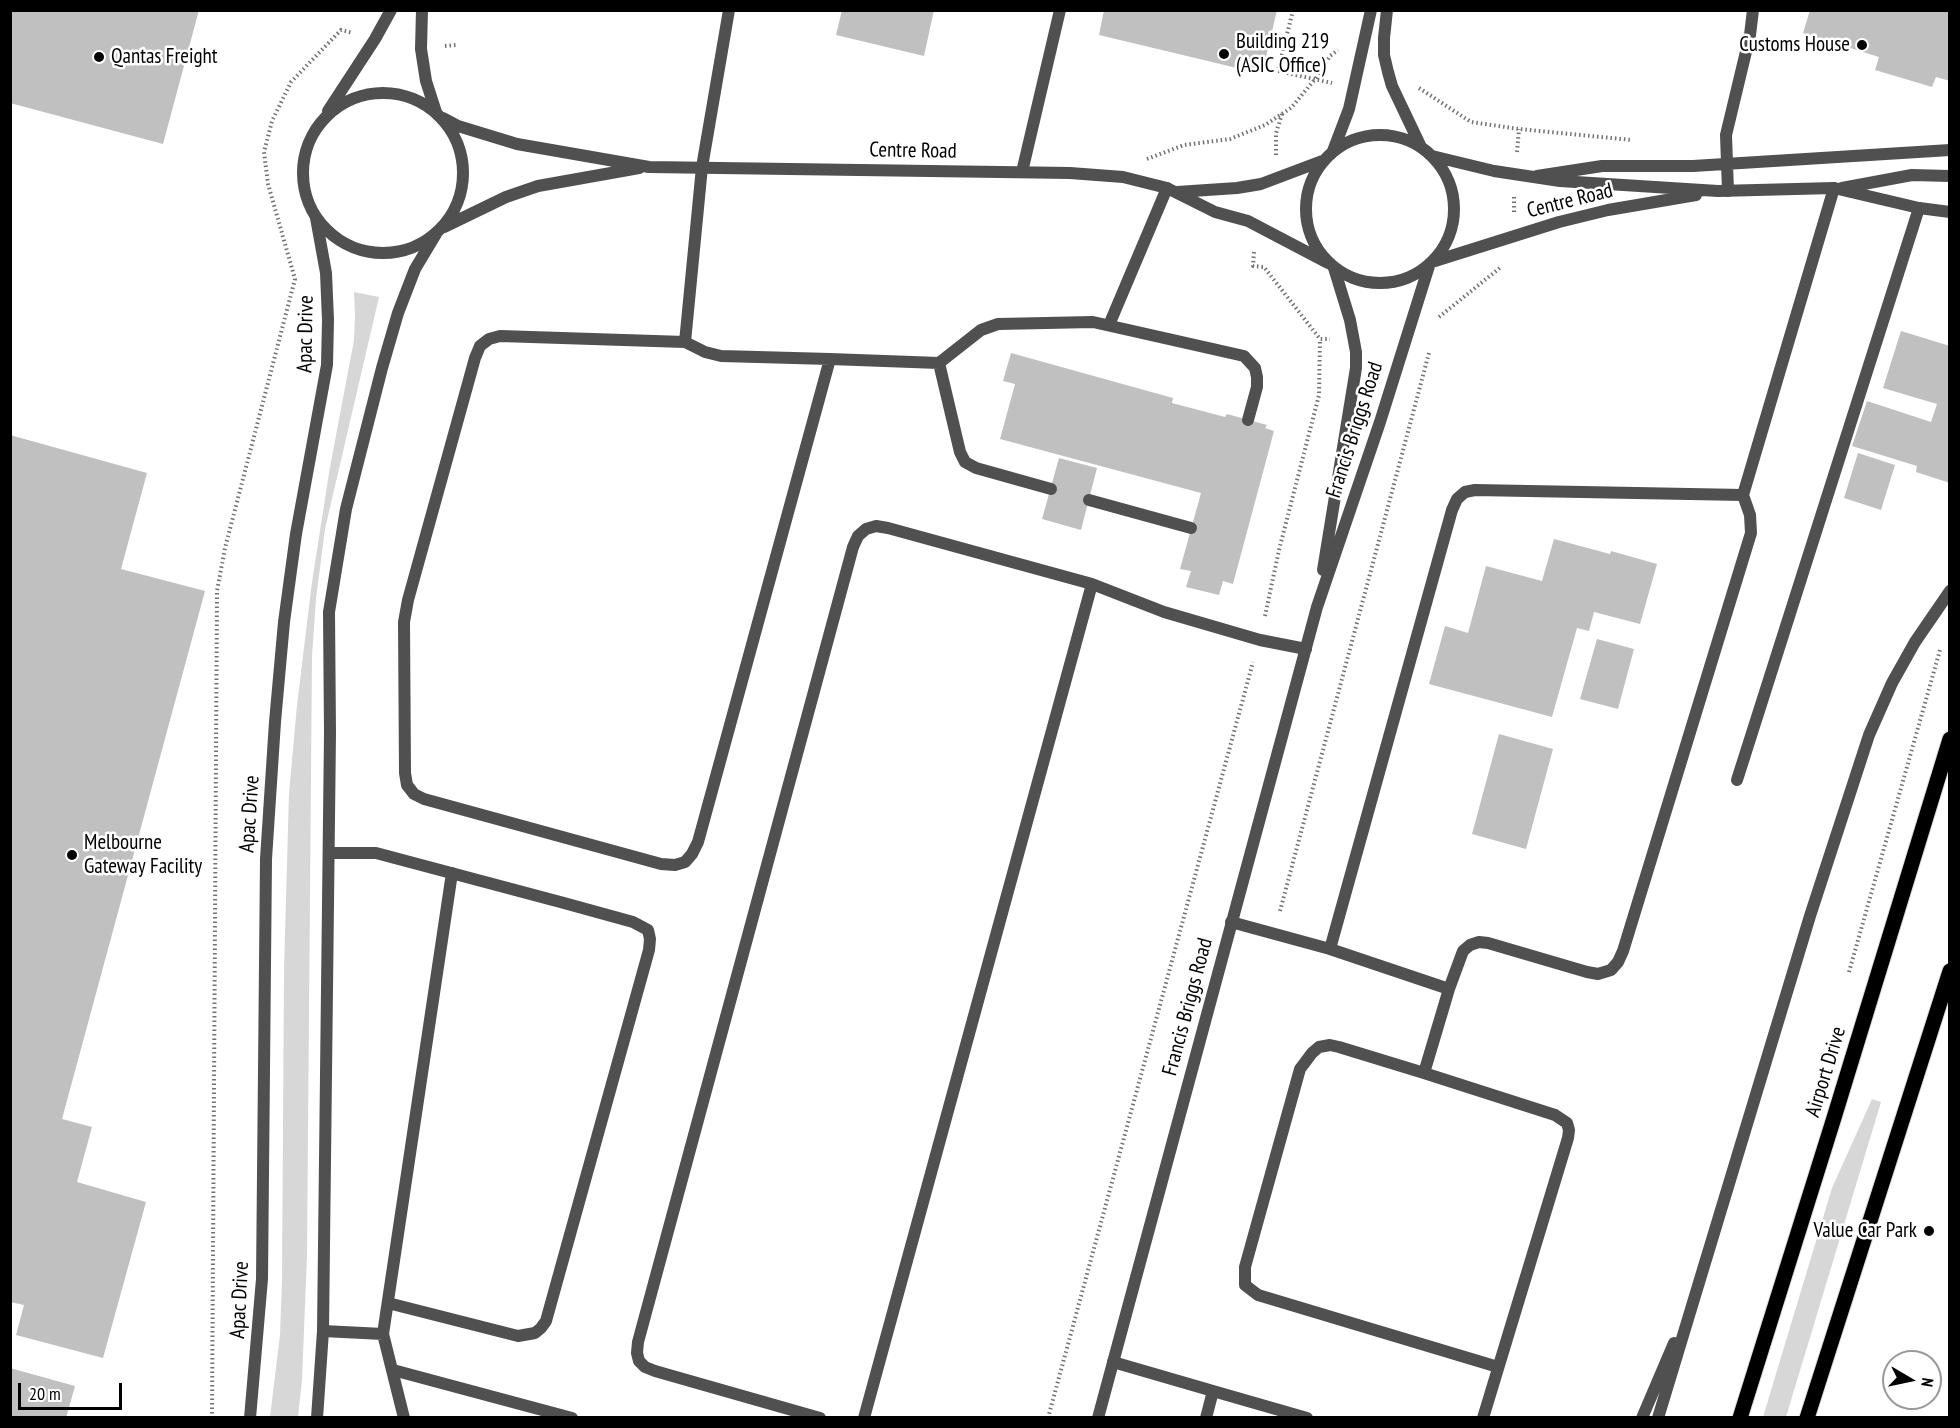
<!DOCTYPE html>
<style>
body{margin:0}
#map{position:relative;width:1960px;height:1428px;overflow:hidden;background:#fff;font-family:"PT Sans Narrow",sans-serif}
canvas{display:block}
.frame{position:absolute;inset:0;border:12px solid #000;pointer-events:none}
.north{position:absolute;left:1882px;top:1350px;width:60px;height:60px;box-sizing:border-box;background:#fff;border:2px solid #999;border-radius:50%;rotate:99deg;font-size:16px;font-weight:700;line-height:24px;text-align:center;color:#000}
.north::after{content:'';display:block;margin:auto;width:21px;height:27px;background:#000;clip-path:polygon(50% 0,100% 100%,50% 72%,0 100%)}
.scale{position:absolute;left:18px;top:1383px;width:104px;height:27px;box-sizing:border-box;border:3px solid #000;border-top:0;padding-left:8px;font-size:18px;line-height:21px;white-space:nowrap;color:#000;-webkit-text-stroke:4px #fff;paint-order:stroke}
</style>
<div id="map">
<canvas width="1960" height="1428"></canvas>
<div class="frame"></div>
<div class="north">N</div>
<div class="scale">20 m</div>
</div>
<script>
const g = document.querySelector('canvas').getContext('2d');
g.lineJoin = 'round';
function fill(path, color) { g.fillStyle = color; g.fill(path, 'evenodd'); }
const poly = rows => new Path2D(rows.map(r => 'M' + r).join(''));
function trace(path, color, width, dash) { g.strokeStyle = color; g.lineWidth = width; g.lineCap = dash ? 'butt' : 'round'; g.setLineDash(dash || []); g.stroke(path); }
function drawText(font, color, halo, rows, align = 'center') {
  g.font = font + ' "PT Sans Narrow",sans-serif'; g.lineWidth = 5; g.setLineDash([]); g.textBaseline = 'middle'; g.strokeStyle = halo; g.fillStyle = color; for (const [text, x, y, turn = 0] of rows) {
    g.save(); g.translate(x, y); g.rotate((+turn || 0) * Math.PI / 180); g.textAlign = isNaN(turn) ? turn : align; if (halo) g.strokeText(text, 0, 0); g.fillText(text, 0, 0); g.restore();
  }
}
const green = poly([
 [354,292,379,297,325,529,316,599,312,656,307,1255,302,1380,298,1417,270,1417,280,1335,282,1281,284,968,289,794,297,705,312,582,330,467,354,340,355,315],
 [1872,1099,1881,1102,1786,1417,1763,1417,1832,1188]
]);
const building = poly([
 [10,10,199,10,163,144,10,103],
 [842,10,934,10,924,56,836,35],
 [1104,10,1277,10,1262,74,1099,35],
 [1810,10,1950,10,1950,81,1936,77,1932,87,1875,70,1879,57,1803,33],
 [1901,331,1950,346,1950,483,1916,472,1917,466,1852,446,1867,401,1931,422,1937,404,1883,388],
 [1011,353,1173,398,1172,403,1225,417,1227,414,1267,425,1265,428,1274,431,1233,584,1223,581,1219,595,1186,587,1191,571,1180,569,1201,493,1000,439,1015,384,1003,381],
 [10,435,147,473,121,569,205,591,62,1119,92,1127,77,1182,146,1202,103,1358,16,1335,24,1305,10,1302],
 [1858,453,1895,465,1881,510,1844,498],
 [1059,458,1097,468,1081,530,1042,519],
 [1554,539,1610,554,1611,551,1657,564,1640,624,1594,612,1589,631,1577,628,1552,717,1429,684,1445,626,1468,633,1486,566,1542,581],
 [1597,639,1634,649,1618,709,1580,699],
 [1499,734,1553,749,1526,849,1472,834],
 [10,1368,75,1386,66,1418,10,1418]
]);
const path = poly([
 [1293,10,1278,71,1332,83],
 [445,46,456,45],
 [1419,88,1471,122,1519,129,1632,140],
 [1517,152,1519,129],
 [1276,155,1276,133,1282,114],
 [1147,159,1184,145,1230,139,1265,125,1291,108,1316,78,1330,56,1338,50],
 [1514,212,1514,196],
 [1254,252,1253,266,1264,267,1320,339,1330,339],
 [1439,317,1501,267],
 [1265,616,1279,550,1319,395,1320,339],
 [1280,911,1429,353],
 [1849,972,1940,650],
 [212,1418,217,591,225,548,295,279,268,184,264,152,272,121,291,82,341,30,353,33],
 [1048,1418,1253,662]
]);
const service = poly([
 [1022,172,1060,10],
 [1537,176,1602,166,1693,166,1950,150],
 [1728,191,1726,135,1750,35,1753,10],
 [1109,325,1167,188],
 [685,342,702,167,729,10],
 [830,359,698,842,692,854,685,862,675,865,661,864,424,799,414,794,407,785,405,773,404,622,408,600,475,358,480,346,489,339,500,336,685,342,705,352,721,356,830,359,939,363,981,330,998,324,1093,322,1244,356,1255,368,1257,377,1257,387,1248,420],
 [939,363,960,452,965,462,976,468,1051,489],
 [1743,495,1834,188],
 [1089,500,1191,528],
 [1737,780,1919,208],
 [329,853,376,853,564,903,633,922,648,930,650,939,649,950,546,1321,541,1328,535,1333,518,1336,388,1303],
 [1231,922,1330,949,1449,989,1463,951,1470,945,1479,942,1488,943,1587,972,1598,974,1611,970,1618,962,1623,951,1751,533,1750,515,1743,495,1475,490,1465,492,1457,499,1452,510,1330,949],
 [1424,1073,1449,989],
 [323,1331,383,1334,404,1418],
 [383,1334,452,873],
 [1113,1362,1213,1391],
 [393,1370,572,1418],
 [820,1418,655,1371,645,1367,639,1361,637,1353,638,1342,853,547,858,536,866,529,876,526,888,528,1092,584,1164,612,1260,640,1306,649],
 [864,1418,1092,584],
 [1206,1418,1213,1391,1307,1418],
 [1483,1418,1568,1138,1569,1130,1567,1123,1555,1115,1424,1073,1339,1047,1330,1045,1319,1047,1312,1053,1300,1069,1245,1267,1245,1285,1258,1295,1498,1367]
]);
const minor = poly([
 [422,10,421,49,426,81,436,112],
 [1387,10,1384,38,1384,55,1388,72,1392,86,1421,147],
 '303 173a80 80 0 1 1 160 0a80 80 0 1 1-160 0Z',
 [328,111,375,39,391,10],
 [443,118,458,126,517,144,649,167,1070,173,1123,177,1167,188,1215,212,1248,221,1328,263],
 '1306 209a74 74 0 1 1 148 0a74 74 0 1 1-148 0Z',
 [1333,151,1349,109,1371,10],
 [1432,156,1494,171,1560,181,1718,191,1834,188,1919,208,1950,212],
 [1842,188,1912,175,1950,176],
 [1177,192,1237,188,1261,184,1322,161],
 [444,227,506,197,538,186,639,168],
 [1435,261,1559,222,1608,210,1696,195],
 [1323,570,1356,368,1356,352,1350,320,1334,268],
 [250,1418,262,1279,266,859,275,722,284,622,296,534,327,365,328,320,326,273,316,218],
 [317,1418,323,1331,330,733,329,612,346,509,382,368,398,313,415,269,436,234],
 [1098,1418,1317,607,1380,422,1429,266]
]);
const tertiary = poly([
 [1642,1418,1674,1343],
 [1658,1418,1810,916,1869,735,1892,683,1915,642,1950,591]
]);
const primary = poly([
 [1740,1418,1833,1121,1950,739],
 [1807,1418,1950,971]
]);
const markers = [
 [1862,45,6,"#000"],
 [1224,54,6,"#000"],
 [99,57,6,"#000"],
 [72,855,6,"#000"],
 [1929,1231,6,"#000"]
];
const poiNames = [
 ["Building 219",1236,42],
 ["(ASIC Office)",1236,66],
 ["Customs House",1850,45,"right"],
 ["Qantas Freight",111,57],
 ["Melbourne",84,843],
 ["Gateway Facility",84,867],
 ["Value Car Park",1917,1231,"right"]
];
const streetNames = [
 ["Centre Road",913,151,1],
 ["Centre Road",1570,201,-14],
 ["Apac Drive",306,334,-89],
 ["Francis Briggs Road",1355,430,-72],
 ["Apac Drive",250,814,-86],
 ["Francis Briggs Road",1188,1007,-75],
 ["Airport Drive",1826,1072,-73],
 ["Apac Drive",240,1300,-87]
];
fill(green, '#d7d7d7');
fill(building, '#c0c0c0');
trace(primary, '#dbdbdb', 17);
trace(path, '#727272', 4, [1.5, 3]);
trace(service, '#505050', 12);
trace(minor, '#505050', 12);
trace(tertiary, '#505050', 12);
trace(primary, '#000', 15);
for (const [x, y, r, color] of markers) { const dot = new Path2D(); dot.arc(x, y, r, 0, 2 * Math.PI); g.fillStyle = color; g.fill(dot); trace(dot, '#fff', 2); }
drawText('21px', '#000', '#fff', poiNames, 'left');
drawText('21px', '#000', '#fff', streetNames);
</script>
